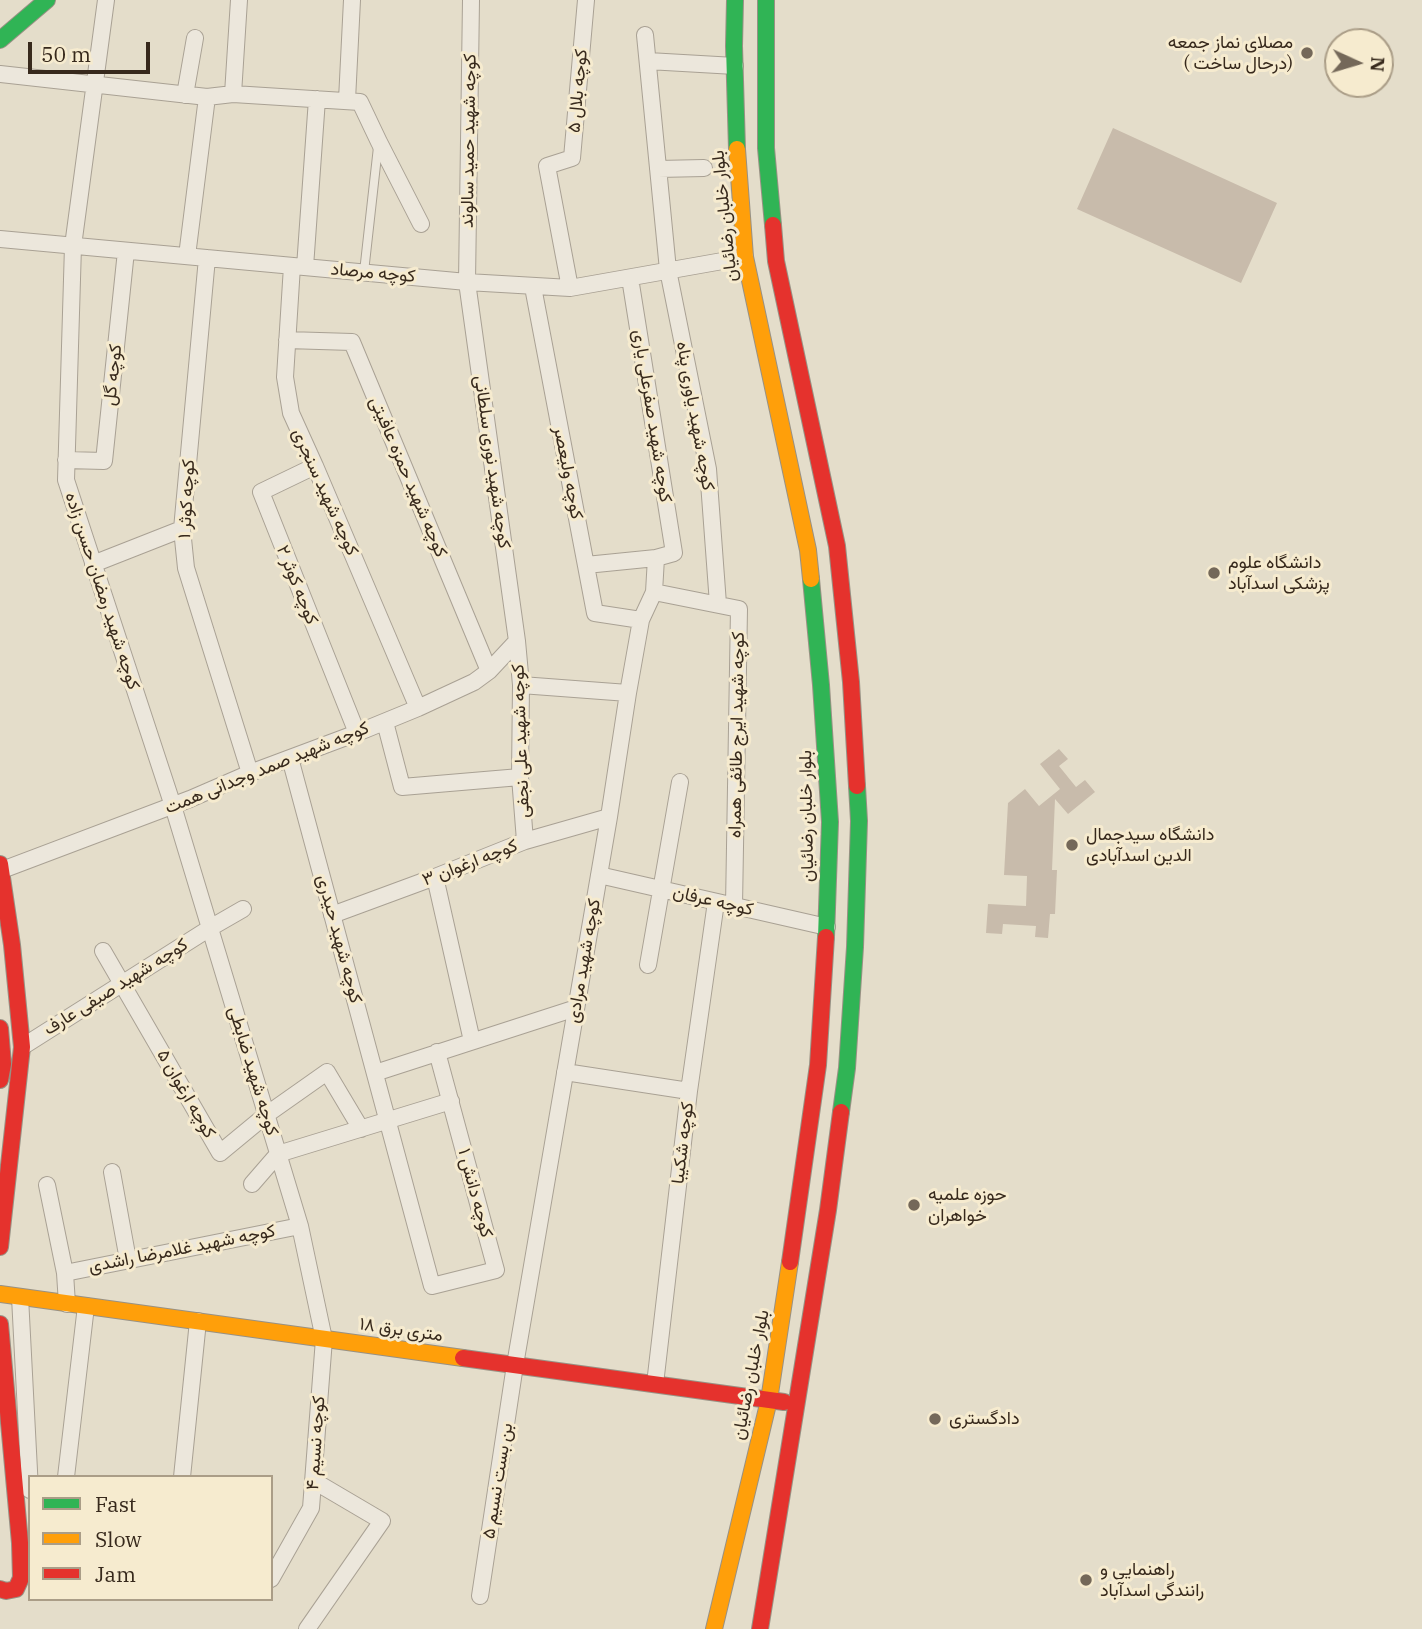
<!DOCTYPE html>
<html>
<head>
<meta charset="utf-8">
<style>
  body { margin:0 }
  #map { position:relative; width:1422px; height:1629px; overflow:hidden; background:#e4ddca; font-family:"IBM Plex Serif",serif }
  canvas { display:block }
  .legend { position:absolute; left:28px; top:1475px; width:245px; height:126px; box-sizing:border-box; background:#f6ebcf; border:2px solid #aa9d87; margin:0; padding:9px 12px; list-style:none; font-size:21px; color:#37291c }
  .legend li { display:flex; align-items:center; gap:14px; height:35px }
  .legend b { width:35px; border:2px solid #aa9d87 }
  .north { position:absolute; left:1324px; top:28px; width:70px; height:70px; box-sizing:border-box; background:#f6ebcf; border:2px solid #aa9d87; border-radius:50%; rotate:94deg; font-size:19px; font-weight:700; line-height:28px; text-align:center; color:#37291c }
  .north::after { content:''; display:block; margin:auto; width:24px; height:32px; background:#746859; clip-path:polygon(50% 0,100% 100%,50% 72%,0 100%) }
  .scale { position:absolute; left:28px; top:42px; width:122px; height:32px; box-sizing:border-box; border:4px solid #37291c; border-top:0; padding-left:9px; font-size:21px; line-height:24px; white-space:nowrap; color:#37291c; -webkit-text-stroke:5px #f6ebcf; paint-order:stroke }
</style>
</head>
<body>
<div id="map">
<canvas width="1422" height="1629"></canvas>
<ul class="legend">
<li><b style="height:9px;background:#30b455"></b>Fast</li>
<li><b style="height:9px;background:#ff9f0a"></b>Slow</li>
<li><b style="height:9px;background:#e5322d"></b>Jam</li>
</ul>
<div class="north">N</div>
<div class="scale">50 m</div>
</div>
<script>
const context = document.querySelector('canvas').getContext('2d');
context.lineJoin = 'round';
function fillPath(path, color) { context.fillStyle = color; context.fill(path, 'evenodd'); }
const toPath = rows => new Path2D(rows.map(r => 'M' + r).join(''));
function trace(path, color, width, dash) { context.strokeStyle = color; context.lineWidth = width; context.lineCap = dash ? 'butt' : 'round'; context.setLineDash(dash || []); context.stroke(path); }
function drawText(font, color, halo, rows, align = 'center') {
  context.font = font + ' "IBM Plex Serif",Vazirmatn,serif'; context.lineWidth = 6; context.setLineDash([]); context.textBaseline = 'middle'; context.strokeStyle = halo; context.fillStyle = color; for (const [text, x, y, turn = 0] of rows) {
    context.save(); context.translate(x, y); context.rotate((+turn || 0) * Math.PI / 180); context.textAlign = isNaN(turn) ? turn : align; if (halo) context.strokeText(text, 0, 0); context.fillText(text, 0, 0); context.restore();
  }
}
fillPath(toPath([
  [1113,128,1277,203,1241,283,1077,209],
  [1059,749,1068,759,1059,766,1076,787,1085,780,1095,792,1068,814,1055,799,1052,870,1057,870,1055,914,1050,914,1048,938,1035,937,1036,926,1003,924,1002,934,986,933,988,904,1026,906,1027,876,1004,875,1008,803,1025,789,1039,806,1060,789,1040,764]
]), '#c8bbab');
const lane = toPath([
  [364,272,378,147]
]);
const street = toPath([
  [106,0,73,246,66,480,173,806,300,1226,324,1339,311,1508,271,1579],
  [471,0,467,282,517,641,521,685,520,777,525,841],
  [645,35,668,270,708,469,718,604],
  [648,61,735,66],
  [0,74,207,97,233,94,360,102,379,142,421,224],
  [233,94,239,0],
  [185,95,195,38],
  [347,100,352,0],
  [658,169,704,168],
  [0,239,467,282,570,288,745,257],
  [187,256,207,97],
  [207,258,182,529,186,568,250,773],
  [292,266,285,377,291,413,315,466,418,708],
  [305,267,317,99],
  [533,287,595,613,641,620],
  [570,288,547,166,572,158,586,0],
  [287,340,352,342,489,671],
  [66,460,104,461,126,251],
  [315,466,261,492,357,733],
  [93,564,182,529],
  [586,565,656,558,674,553,630,278],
  [654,592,739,609,734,906],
  [521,685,628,693],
  [385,722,402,787,520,777],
  [290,758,432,1286,496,1270,437,1052],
  [2,870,190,799,250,773,357,733,418,708,474,682,489,671,517,641],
  [599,875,827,927],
  [435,877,472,1041],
  [332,915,435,877,525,841,609,817],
  [103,951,220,1153,266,1115,327,1072,361,1129],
  [648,965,680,782],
  [22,1047,210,928,243,909],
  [565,1072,689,1091],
  [375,1073,576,1008],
  [112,1172,128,1260],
  [252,1184,278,1154,451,1101],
  [47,1185,65,1273,67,1304],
  [65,1273,300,1226],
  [20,1297,30,1490],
  [655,1384,689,1091,716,902],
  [66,1477,86,1306],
  [182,1477,198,1321],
  [480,1596,515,1365,609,817,628,693,641,620,654,592,656,558],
  [307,1629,382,1521,314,1481]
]);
const fast = toPath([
  [735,0,734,46,737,149],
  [766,0,766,148,773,225],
  [0,40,47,0],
  [811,579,821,685,830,822,826,937],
  [841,1112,847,1068,855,947,859,821,857,786]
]);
const slow = toPath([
  [737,149,745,257,808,550,811,579],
  [0,1294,463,1358],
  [714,1629,769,1400,790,1262]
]);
const jam = toPath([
  [773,225,776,261,837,546,851,682,857,786],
  [0,864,12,945,22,1047,0,1247],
  [0,1028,3,1064,0,1080],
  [790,1262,818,1065,826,937],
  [0,1324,20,1543,21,1578,16,1589,6,1591,0,1589],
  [463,1358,784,1402],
  [760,1629,828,1210,841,1112]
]);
trace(lane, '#a9a194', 10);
trace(street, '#a9a194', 18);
trace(fast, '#989184', 18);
trace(slow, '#989184', 18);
trace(jam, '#989184', 18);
trace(lane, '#ece7dc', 8);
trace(street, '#ece7dc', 16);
trace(fast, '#30b455', 16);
trace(slow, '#ff9f0a', 16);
trace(jam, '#e5322d', 16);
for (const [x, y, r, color] of [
  [1307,53,7,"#746859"],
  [1214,573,7,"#746859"],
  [1072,845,7,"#746859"],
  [914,1205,7,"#746859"],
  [935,1419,7,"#746859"],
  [1086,1580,7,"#746859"]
]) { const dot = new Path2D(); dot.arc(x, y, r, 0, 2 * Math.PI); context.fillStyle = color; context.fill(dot); trace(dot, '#f6ebcf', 2.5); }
drawText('18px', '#37291c', '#f6ebcf', [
  ["مصلای نماز جمعه",1293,43,"right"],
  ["( درحال ساخت)",1293,64,"right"],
  ["دانشگاه علوم",1228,563],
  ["پزشکی اسدآباد",1228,584],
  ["دانشگاه سیدجمال",1086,835],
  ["الدین اسدآبادی",1086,856],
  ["حوزه علمیه",928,1195],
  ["خواهران",928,1216],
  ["دادگستری",949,1419],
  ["راهنمایی و",1100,1570],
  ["رانندگی اسدآباد",1100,1591]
], 'left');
drawText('18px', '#37291c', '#f6ebcf', [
  ["کوچه بلال ۵",578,91,-85],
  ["کوچه شهید حمید سالوند",469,141,-89],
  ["بلوار خلبان رضائیان",725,216,-96],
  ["کوچه مرصاد",373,273,5],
  ["کوچه گل",113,375,-84],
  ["کوچه شهید صفرعلی یاری",652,416,81],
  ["کوچه شهید یاوری پناه",695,416,80],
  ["کوچه شهید نوری سلطانی",492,462,82],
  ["کوچه ولیعصر",568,473,79],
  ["کوچه شهید حمزه عافیتی",408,477,67],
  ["کوچه شهید سنجری",325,492,66],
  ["کوچه کوثر ۱",187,499,-87],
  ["کوچه کوثر ۲",297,585,68],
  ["کوچه شهید رمضان حسن زاده",102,591,72],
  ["کوچه شهید ایرج طائفی همراه",737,735,-89],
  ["کوچه شهید علی نجفی",521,741,-92],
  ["کوچه شهید صمد وجدانی همت",267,768,-22],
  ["بلوار خلبان رضائیان",807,816,-91],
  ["کوچه ارغوان ۳",470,863,-21],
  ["کوچه عرفان",713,901,13],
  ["کوچه شهید حیدری",339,939,75],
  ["کوچه شهید مرادی",584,961,-80],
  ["کوچه شهید صیفی عارف",116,987,-32],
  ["کوچه شهید ضابطی",253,1071,73],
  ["کوچه ارغوان ۵",186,1094,60],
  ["کوچه شکیبا",683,1143,-83],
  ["کوچه دانش ۱",475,1193,75],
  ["کوچه شهید غلامرضا راشدی",182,1249,-11],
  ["۱۸ متری برق",401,1330,8],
  ["بلوار خلبان رضائیان",751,1375,-79],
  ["کوچه نسیم ۴",316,1443,-86],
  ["بن بست نسیم ۵",498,1481,-81]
]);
</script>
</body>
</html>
